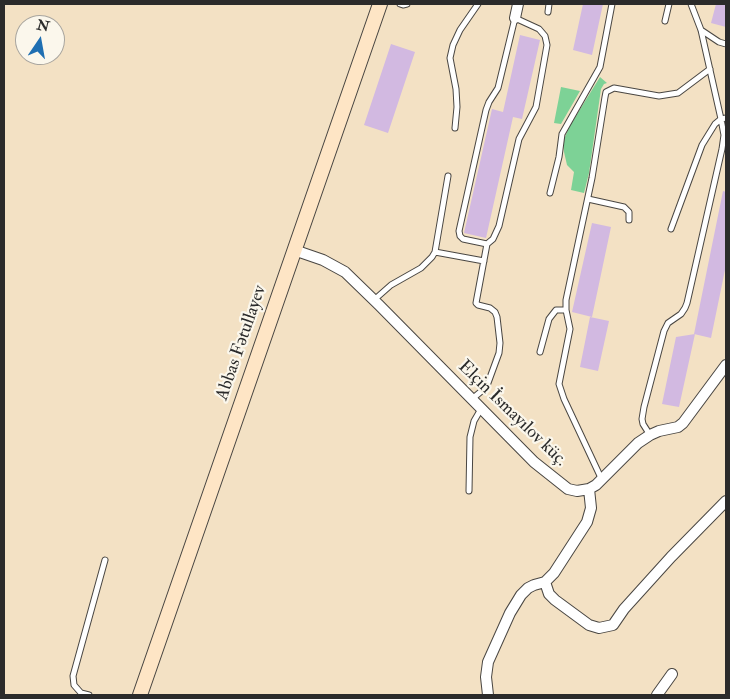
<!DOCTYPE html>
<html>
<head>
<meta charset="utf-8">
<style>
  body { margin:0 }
  #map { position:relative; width:730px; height:699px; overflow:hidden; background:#f3e1c4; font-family:"IM FELL Double Pica",serif }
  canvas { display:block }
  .frame { position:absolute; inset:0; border:5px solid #2b2b2b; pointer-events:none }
  .north { position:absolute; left:15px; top:15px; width:50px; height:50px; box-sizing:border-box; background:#fbf7ec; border:1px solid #a8a59f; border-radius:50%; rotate:12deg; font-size:14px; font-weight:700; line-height:20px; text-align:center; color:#2b2b2b }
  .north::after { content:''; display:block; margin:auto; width:18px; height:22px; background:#1f6fb2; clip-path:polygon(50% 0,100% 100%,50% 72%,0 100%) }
</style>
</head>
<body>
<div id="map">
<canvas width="730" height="699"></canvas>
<div class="frame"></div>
<div class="north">N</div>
</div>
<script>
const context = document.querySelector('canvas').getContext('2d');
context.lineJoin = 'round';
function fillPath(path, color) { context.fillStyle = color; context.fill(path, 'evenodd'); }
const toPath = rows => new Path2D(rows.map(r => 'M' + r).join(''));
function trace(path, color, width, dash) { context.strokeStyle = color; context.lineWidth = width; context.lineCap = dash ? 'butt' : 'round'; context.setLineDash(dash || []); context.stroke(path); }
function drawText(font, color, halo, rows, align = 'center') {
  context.font = font + ' "IM FELL Double Pica",serif'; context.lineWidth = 4.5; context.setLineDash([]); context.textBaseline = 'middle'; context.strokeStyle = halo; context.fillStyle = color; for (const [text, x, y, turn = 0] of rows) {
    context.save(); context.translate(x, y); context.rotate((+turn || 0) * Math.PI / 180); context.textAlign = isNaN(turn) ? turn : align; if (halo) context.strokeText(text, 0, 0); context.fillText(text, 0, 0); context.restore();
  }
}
fillPath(toPath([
  [600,77,607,83,604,84,601,89,589,173,584,193,571,190,574,172,567,165,564,152,563,142,569,127],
  [561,87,580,91,561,124,554,123]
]), '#7dd296');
fillPath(toPath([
  [583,4,603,4,592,55,573,50],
  [716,4,726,4,726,27,711,23],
  [520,35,540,40,522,119,513,117,486,238,464,233,492,109,503,112],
  [391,44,415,52,388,133,364,125],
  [723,191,726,192,726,265,711,338,694,334],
  [592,223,611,227,592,317,572,312],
  [590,317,609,321,598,371,580,367],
  [695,334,679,407,662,404,676,337]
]), '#d2b9e1');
const lane = toPath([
  [400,4,403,5,407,4],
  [548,12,549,4],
  [665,21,669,4],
  [701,30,719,42,726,44],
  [455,128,457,107,456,89,450,58,453,45,460,30,478,4],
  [550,193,559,157,562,134,600,67,612,4],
  [588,199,624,207,629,212,629,220],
  [671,229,702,145,715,124,721,119,726,118],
  [435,252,484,261],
  [374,300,391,285,421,268,432,257,435,252,448,176],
  [540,352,549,319,556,310,566,310],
  [472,399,484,389,488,383,499,353,500,343,497,317,495,312,490,308,478,305,476,303,487,244,493,239,499,226,519,139,536,107,547,45,545,36,539,29,515,18,498,88,489,102,486,110,459,231,460,236,463,239,487,244],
  [650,435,643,424,642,419,644,407,664,331,668,323,681,314,685,308,687,303,722,149,724,135,721,119,701,30,691,4],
  [602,480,564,399,559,384,570,329,566,310,566,300,592,178,605,97,606,92,614,88,659,96,678,93,710,69],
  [469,491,470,437,474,421,481,409],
  [89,695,81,693,74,685,73,676,105,560]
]);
const street = toPath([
  [515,18,518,4],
  [294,250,323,260,345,272,379,305,534,462,568,489,577,491,589,489,596,485,638,443,650,435,659,431,678,427,683,423,726,365],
  [589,489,591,508,587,522,554,573,545,582,549,594,555,600,589,625,599,628,613,625,624,609,671,557,726,501],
  [488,695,486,677,488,662,510,613,521,595,528,588,534,585,545,582],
  [657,695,672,674]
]);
const secondary = toPath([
  [140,695,380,4]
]);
trace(lane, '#494642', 7);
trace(street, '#494642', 12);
trace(secondary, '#494642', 16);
trace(lane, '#fff', 5);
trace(street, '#fff', 10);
trace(secondary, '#fee5c5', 14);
drawText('18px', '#2b2b2b', '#fbf7ec', [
  ["Abbas Fətullayev",242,343,-71],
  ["Elçin İsmayılov küç.",512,414,44]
]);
</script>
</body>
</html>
